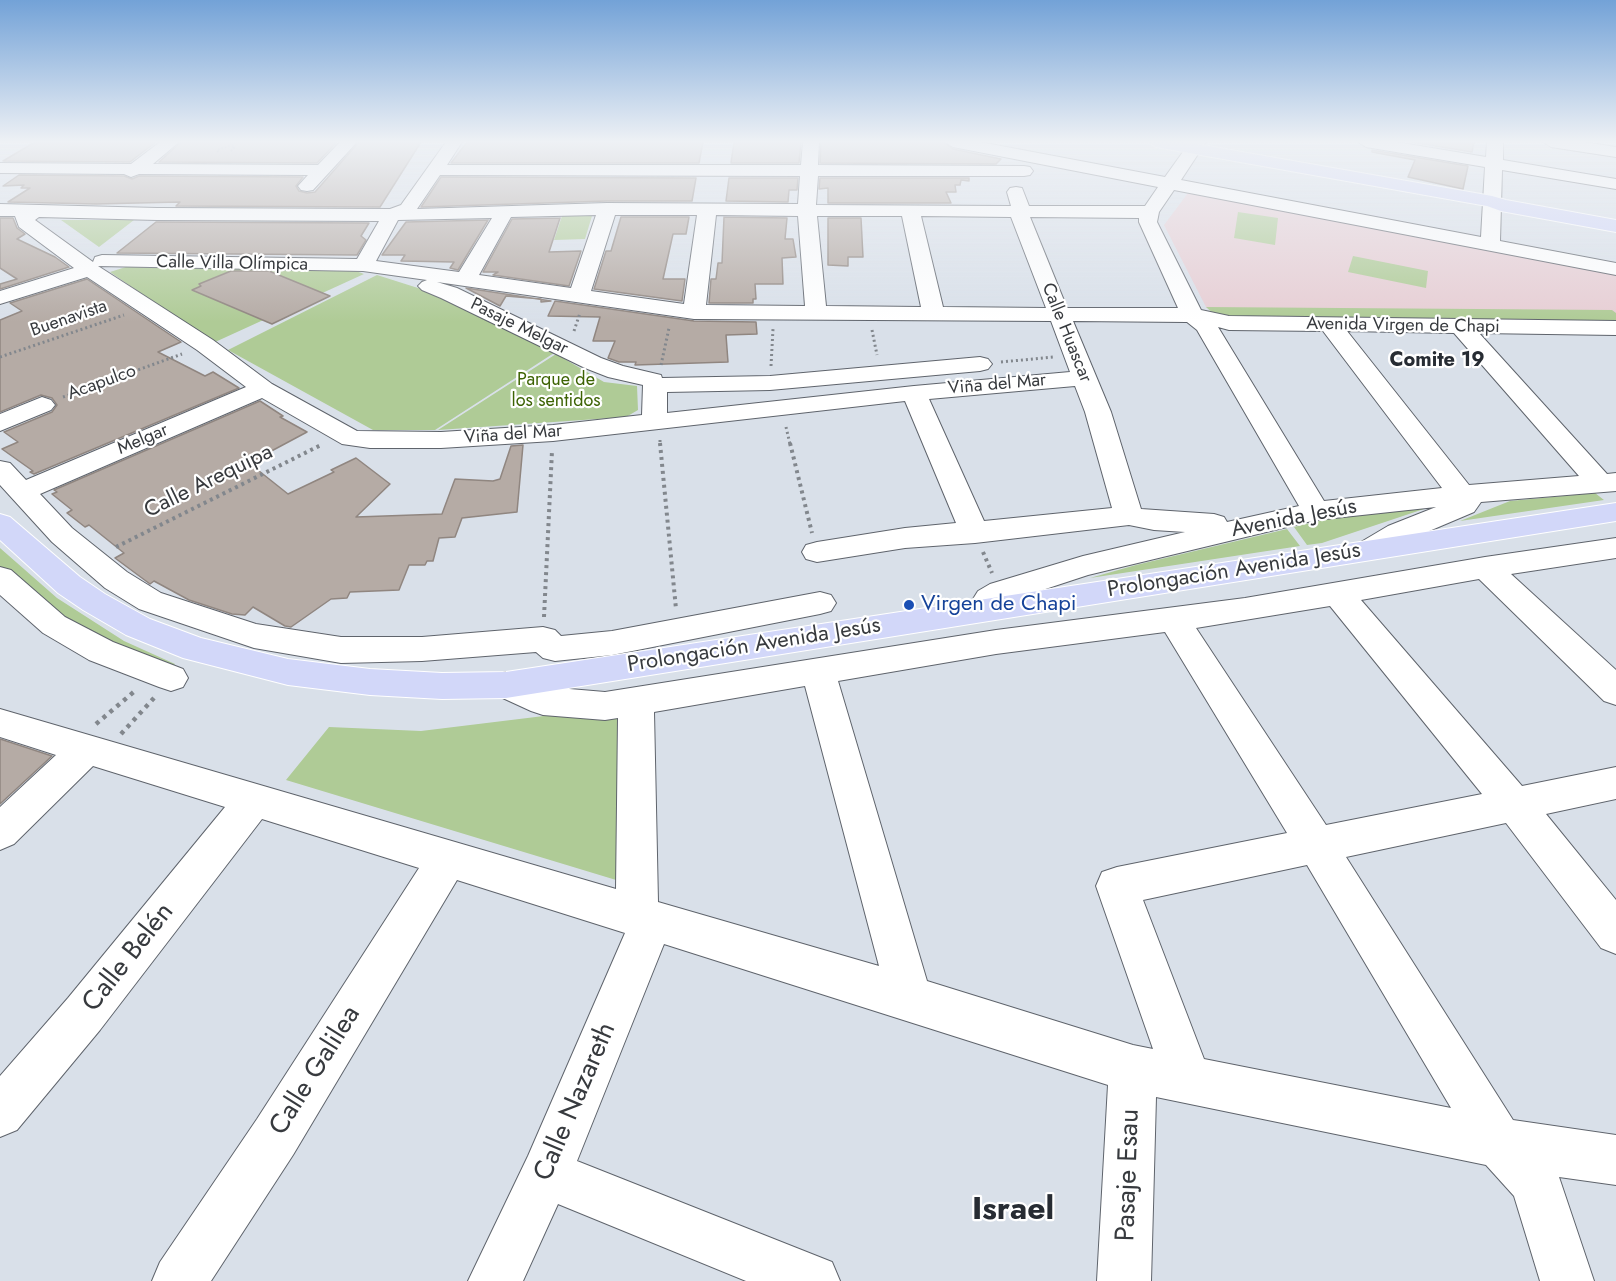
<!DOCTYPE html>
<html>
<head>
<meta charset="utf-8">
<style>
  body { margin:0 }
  canvas { display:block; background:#d9e0e9 }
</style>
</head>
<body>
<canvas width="1616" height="1281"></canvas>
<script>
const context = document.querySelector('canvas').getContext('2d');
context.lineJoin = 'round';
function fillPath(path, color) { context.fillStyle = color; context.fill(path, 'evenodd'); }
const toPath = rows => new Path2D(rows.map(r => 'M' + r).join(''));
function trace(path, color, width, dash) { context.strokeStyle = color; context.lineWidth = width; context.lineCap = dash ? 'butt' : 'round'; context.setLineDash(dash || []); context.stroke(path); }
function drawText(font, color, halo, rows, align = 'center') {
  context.font = font + ' Jost,sans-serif'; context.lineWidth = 4.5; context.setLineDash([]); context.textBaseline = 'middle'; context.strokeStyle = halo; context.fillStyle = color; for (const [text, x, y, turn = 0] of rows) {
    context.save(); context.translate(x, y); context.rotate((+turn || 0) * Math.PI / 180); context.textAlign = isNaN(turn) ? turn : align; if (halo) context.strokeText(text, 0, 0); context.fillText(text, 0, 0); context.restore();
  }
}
fillPath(toPath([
  [1188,193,1616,272,1616,321,1215,315,1206,307,1164,225]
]), '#e7ced4');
fillPath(toPath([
  [1238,212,1278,218,1275,245,1234,238],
  [562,216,592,216,585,239,554,240],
  [61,220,134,220,99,247],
  [1353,256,1428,271,1426,288,1348,272],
  [129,266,348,268,364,274,213,343,110,272],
  [377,275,440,295,554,353,435,430,373,430,228,350],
  [1206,307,1612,310,1616,313,1616,321,1229,318,1215,315],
  [556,354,604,382,637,386,638,410,626,417,438,430],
  [1595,493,1604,500,1460,521,1510,501],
  [1416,508,1424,509,1322,543,1307,545,1294,527,1333,517],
  [1287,529,1300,546,1090,578,1136,565],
  [0,548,57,598,124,641,175,664,169,671,64,623,0,568],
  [552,715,619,715,626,883,286,780,329,727,421,731]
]), '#afcb96');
const building = toPath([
  [35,142,156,142,130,162,3,161,35,142],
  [181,142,337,142,317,163,159,162,181,142],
  [359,142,421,142,380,207,176,206,180,202,96,204,8,202,30,188,21,188,24,185,3,186,19,175,124,176,132,179,139,176,303,177,296,186,299,191,307,193,315,192,359,142],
  [467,142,703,142,699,163,451,163,467,142],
  [734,142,801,142,799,163,731,163,734,142],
  [821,142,943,142,953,149,1001,159,996,164,820,163,821,142],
  [1411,142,1474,142,1472,152,1411,142],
  [1372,150,1468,166,1463,189,1408,177,1415,160,1372,152,1372,150],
  [441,177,696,178,692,201,607,201,421,207,441,177],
  [729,178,798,178,797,190,789,190,788,202,726,201,729,178],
  [820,178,969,178,969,181,961,180,960,185,955,185,956,192,946,192,951,203,828,203,828,188,819,189,820,178],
  [621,217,689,217,686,234,673,234,663,279,685,279,682,301,594,289,606,251,611,251,621,217],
  [724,217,787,218,785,239,793,239,796,257,782,258,783,284,755,284,756,299,753,299,753,303,709,303,711,279,716,279,718,263,722,263,724,217],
  [0,218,13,218,17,228,25,234,17,239,55,257,69,267,0,289,0,284,17,279,0,268,0,218],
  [560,218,549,252,581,251,569,286,493,275,498,272,483,272,512,219,560,218],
  [828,218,861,218,863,257,848,257,848,266,828,265,828,218],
  [488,220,458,270,450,268,454,262,401,261,405,255,382,255,406,222,488,220],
  [156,222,157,222,369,223,361,236,366,240,357,255,117,253,156,222],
  [231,271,269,271,330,296,272,324,192,290,201,286,199,284,231,271],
  [87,279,181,342,158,352,205,376,213,372,239,388,34,474,30,472,33,471,2,449,18,442,4,432,52,412,57,405,52,398,41,395,0,412,0,320,22,311,10,303,87,279],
  [466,288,551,301,541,302,541,299,506,296,500,306,466,288],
  [555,301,694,321,756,322,757,334,726,335,728,362,635,365,636,362,619,362,608,358,615,341,593,341,600,317,548,316,555,301],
  [260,401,283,416,280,417,307,432,249,463,288,494,334,472,331,470,356,458,390,484,356,517,442,514,455,479,493,481,500,479,511,446,523,445,517,512,462,518,455,537,439,538,433,561,427,561,425,565,409,565,399,590,350,592,347,598,331,599,291,627,285,626,253,607,245,615,232,614,189,600,154,581,150,584,115,558,124,553,89,525,85,527,67,513,72,510,52,494,57,492,54,490,260,401],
  [0,739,52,756,0,804,0,739]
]);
fillPath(building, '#b5aba5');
trace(building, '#908680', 1.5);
const minor = toPath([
  [160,142,179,142,153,164,318,165,340,142,357,142,313,190,307,191,301,190,298,186,308,175,139,174,131,177,124,174,0,173,0,163,131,164,160,142],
  [446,142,462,142,447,165,801,165,803,142,819,142,818,165,1024,166,1030,167,1033,171,1030,175,1024,176,818,176,816,205,1011,206,1007,192,1010,188,1016,187,1022,188,1029,206,1145,206,1158,187,953,147,945,142,980,142,1165,177,1190,142,1206,142,1181,180,1481,237,1485,167,1366,147,1358,142,1396,142,1486,157,1487,142,1503,142,1503,160,1616,179,1616,189,1502,170,1500,241,1616,263,1616,275,1174,190,1159,212,1157,222,1201,310,1229,316,1616,321,1616,335,1479,333,1607,474,1616,473,1616,491,1481,502,1474,512,1408,540,1383,556,1372,559,1361,556,1357,549,1361,542,1388,526,1436,507,1316,520,1088,575,1012,600,1004,604,999,616,988,619,977,616,972,608,973,599,978,591,990,584,1083,556,1185,532,1154,530,1129,525,975,543,905,548,817,562,806,559,802,552,806,545,817,542,905,528,956,523,905,401,553,441,441,448,370,448,342,444,262,398,40,494,72,528,127,572,161,593,256,624,341,637,422,637,543,627,555,630,561,636,612,631,820,592,831,595,836,603,831,611,820,614,612,655,555,661,543,658,536,652,422,661,341,663,254,648,139,609,105,588,52,542,0,485,0,461,10,463,26,480,246,387,197,350,87,277,0,304,0,291,74,268,19,227,15,216,0,216,0,204,157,208,390,209,401,205,446,142],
  [440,175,800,176,798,204,607,203,417,209,440,175],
  [596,215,571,288,479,275,511,217,596,215],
  [615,215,697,215,684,304,591,291,615,215],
  [716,215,798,216,805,306,706,305,716,215],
  [817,216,902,216,921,307,826,306,817,216],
  [921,216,1011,217,1046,308,943,307,921,216],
  [39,217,157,220,379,221,357,259,102,255,95,257,93,262,35,220,39,217],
  [1030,217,1139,218,1139,222,1178,308,1067,308,1030,217],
  [492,218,459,272,376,261,398,220,492,218],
  [98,266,363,271,427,280,422,282,418,286,422,290,441,298,585,368,608,377,643,385,642,415,553,425,441,432,357,431,272,384,213,340,98,266],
  [437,282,694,319,1051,321,1070,372,914,386,667,413,667,392,770,390,980,371,988,369,992,364,988,359,980,357,770,376,662,378,661,375,623,366,601,358,457,288,437,282],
  [1073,321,1187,322,1197,330,1299,506,1227,522,1224,517,1214,514,1141,509,1111,412,1073,321],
  [1218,327,1229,330,1323,331,1442,488,1324,501,1218,327],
  [1347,331,1454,333,1579,476,1469,485,1347,331],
  [1075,386,1085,412,1112,508,984,521,929,399,1075,386],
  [1543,142,1584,142,1616,147,1616,157,1551,147,1543,142],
  [42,397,51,400,55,405,51,410,0,431,0,414,42,397],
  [1616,538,1616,558,1511,574,1616,670,1616,705,1604,701,1479,579,1361,600,1522,786,1616,767,1616,799,1546,814,1616,900,1616,954,1601,948,1506,823,1346,857,1513,1120,1616,1135,1616,1185,1559,1177,1594,1281,1540,1281,1514,1196,1486,1165,1156,1097,1151,1281,1097,1281,1108,1085,664,944,577,1161,832,1262,840,1281,746,1281,558,1204,523,1281,468,1281,528,1156,625,933,457,880,293,1155,211,1281,152,1281,160,1262,257,1119,419,868,262,819,100,1030,17,1130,0,1137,0,1076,68,998,225,807,93,766,14,844,0,850,0,807,56,755,0,737,0,709,616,889,618,718,605,720,543,715,531,711,494,694,489,685,494,676,506,672,546,687,605,692,996,630,1245,598,1485,557,1616,538],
  [1330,606,1482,794,1326,825,1196,628,1330,606],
  [1165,632,1287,833,1117,867,1102,872,1096,886,1153,1049,1133,1045,927,981,838,681,996,654,1165,632],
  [805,686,879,966,658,902,654,712,805,686],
  [1307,865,1451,1108,1204,1059,1143,900,1307,865],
  [0,567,11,570,65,617,113,642,183,669,188,678,183,687,171,691,159,687,89,660,43,633,0,595,0,567]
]);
const major = toPath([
  [1148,142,1185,142,1492,196,1506,200,1616,220,1616,232,1501,211,1487,206,1156,147,1148,142],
  [1616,503,1616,521,506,698,442,699,370,695,288,685,183,658,126,635,83,610,58,593,0,540,0,514,10,517,80,577,105,594,150,619,201,638,288,659,370,669,442,673,506,672,1616,503]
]);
trace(minor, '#5f646c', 2);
trace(major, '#fff', 2);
trace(toPath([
  [231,151,235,147,229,146,234,142],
  [218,152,217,150,229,146]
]), '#82878d', 2, [1.5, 2]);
trace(toPath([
  [872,330,877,355],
  [574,331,580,313],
  [0,357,124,315],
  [1001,362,1054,357],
  [661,365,669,328],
  [771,366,773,329],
  [63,397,182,354],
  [786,427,790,444],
  [660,440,660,444]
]), '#82878d', 3, [2, 3]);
trace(toPath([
  [660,443,676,609],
  [790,443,812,533],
  [116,547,321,445],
  [983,552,992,573],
  [544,617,552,451]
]), '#82878d', 4, [3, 4]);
trace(toPath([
  [96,724,136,690],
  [121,734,154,698]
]), '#82878d', 4.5, [4, 5]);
fillPath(minor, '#fff');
fillPath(major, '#d2d7f9');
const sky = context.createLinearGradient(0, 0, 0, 322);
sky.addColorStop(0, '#73a2d7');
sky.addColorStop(0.44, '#eef1f5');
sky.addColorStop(1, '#eef1f500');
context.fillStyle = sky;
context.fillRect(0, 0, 1616, 322);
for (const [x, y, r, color] of [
  [909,605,6,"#1a4fb4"]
]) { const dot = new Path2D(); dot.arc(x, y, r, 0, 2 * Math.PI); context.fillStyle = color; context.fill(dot); trace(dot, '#fff', 2); }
drawText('18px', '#373a3e', '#fff', [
  ["Calle Villa Olímpica",232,264,1],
  ["Buenavista",69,319,-19],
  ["Avenida Virgen de Chapi",1403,326,1],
  ["Pasaje Melgar",519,327,26],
  ["Calle Huascar",1066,333,68],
  ["Acapulco",102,383,-20],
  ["Viña del Mar",997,385,-5],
  ["Viña del Mar",513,435,-4],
  ["Melgar",143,440,-23]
]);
drawText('18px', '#3d6304', '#fff', [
  ["Parque de",556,381],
  ["los sentidos",556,402]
]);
drawText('bold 20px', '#272c33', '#fff', [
  ["Comite 19",1437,361]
]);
drawText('22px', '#373a3e', '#fff', [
  ["Calle Arequipa",209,482,-26],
  ["Avenida Jesús",1294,519,-11],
  ["Prolongación Avenida Jesús",1234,571,-9],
  ["Prolongación Avenida Jesús",754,646,-9]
]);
drawText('22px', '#164399', '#fff', [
  ["Virgen de Chapi",921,605]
], 'left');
drawText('27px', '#373a3e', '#fff', [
  ["Calle Belén",129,958,-52],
  ["Calle Galilea",316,1071,-58],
  ["Calle Nazareth",576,1102,-67],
  ["Pasaje Esau",1129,1175,-88]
]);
drawText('bold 32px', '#272c33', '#fff', [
  ["Israel",1013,1211]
]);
</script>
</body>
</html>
